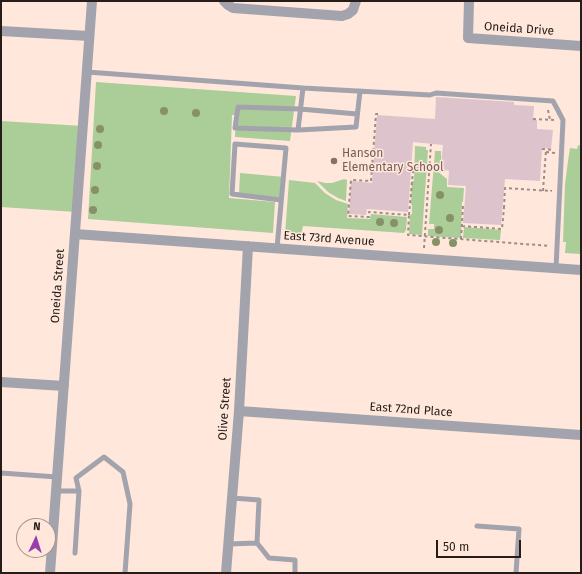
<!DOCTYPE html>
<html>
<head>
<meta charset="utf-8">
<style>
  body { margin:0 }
  #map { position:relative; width:582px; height:574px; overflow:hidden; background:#ffe7db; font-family:"Fira Sans",sans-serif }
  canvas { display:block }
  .frame { position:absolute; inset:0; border:2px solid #261d19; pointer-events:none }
  .north { position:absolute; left:16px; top:518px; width:40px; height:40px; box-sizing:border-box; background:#ffe7db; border:1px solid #a8968d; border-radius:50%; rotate:4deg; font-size:11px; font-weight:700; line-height:16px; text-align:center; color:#261d19 }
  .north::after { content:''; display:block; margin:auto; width:14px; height:18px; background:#973eaa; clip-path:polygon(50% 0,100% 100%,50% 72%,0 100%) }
  .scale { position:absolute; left:436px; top:540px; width:85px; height:18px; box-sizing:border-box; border:2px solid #261d19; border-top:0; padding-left:5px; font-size:12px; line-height:14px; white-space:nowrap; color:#261d19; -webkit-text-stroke:3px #ffe7db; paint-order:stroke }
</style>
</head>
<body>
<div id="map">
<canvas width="582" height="574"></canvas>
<div class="frame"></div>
<div class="north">N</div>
<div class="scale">50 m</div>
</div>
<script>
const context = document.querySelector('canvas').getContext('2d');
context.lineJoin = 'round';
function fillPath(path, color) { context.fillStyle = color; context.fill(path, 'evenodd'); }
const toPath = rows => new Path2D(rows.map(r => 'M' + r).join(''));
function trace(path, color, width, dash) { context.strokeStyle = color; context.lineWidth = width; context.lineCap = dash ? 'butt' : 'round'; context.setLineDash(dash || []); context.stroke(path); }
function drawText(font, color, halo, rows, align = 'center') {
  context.font = font + ' "Fira Sans",sans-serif'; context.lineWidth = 3; context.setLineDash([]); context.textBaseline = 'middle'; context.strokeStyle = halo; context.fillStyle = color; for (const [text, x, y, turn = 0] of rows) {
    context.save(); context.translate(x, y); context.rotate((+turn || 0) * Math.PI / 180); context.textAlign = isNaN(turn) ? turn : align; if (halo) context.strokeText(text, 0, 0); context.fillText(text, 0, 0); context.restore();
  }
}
fillPath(toPath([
  [96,82,296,96,290,141,235,137,236,115,232,115,229,198,275,202,273,233,88,219],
  [1,121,83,126,76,212,1,207],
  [578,145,581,146,581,254,565,253,566,242,563,242,565,184,568,161,570,148,577,149],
  [415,146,426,147,426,150,428,150,422,235,409,234,410,215,412,214,412,205,411,204,412,181,414,181],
  [435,151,441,151,441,163,437,166,437,171,447,179,447,187,464,188,463,202,462,202,461,238,428,236,428,229,434,229,434,224,429,224],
  [240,173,284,177,283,199,239,195],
  [344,179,347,180,346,201,338,198,328,192,317,181,325,183,332,183],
  [289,180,315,183,325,193,336,200,348,204,347,218,370,219,371,214,407,217,406,230,404,233,303,226,301,235,285,235],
  [464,227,501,230,500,240,463,238]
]), '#abce99');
fillPath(toPath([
  [436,97,514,102,514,105,534,106,533,120,537,120,537,129,553,130,551,149,542,148,540,181,505,179,501,225,463,223,466,186,448,185,449,171,446,170,444,172,440,172,438,169,438,165,441,163,443,145,413,142,408,212,367,209,366,215,349,214,351,181,372,183,377,115,435,119]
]), '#ddc3cb');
trace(toPath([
  [548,110,550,120],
  [378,114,376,114,371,181,351,180,348,216,369,217,369,212,409,215,408,235,550,246],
  [533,119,554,120],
  [542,149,553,150],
  [546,152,555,153],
  [543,191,546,150],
  [504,208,505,188,551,191,551,190],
  [409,215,413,171,411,171],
  [462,226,502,229,504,208],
  [461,239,463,206,464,206],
  [424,248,431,144]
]), '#9e8d85', 2, [3, 3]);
trace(toPath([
  [87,72,303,88,430,95,436,93,553,101,563,120,556,268],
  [303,88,298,130,356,127,360,91],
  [298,130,235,128,238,107,300,109,357,114],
  [277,248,286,148,235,144,232,194,281,200],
  [1,473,57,477],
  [56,491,79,491,75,553],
  [79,491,76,478,104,457,123,472,130,504,125,573],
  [477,526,519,529,516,573],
  [257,543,269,558,295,560,295,573],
  [228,544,257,543,259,500,232,498]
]), '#a3a3ad', 5);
trace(toPath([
  [224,1,228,5,233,8,342,16,348,14,353,10,356,1],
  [469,1,468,38,581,46],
  [1,31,89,36],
  [75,234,581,270],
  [1,382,64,386],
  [239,411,581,435],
  [50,573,92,1],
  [226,573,239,411,248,246]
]), '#a3a3ad', 10);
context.fillStyle = '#879168';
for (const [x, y] of [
  [164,111],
  [196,113],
  [100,129],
  [98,145],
  [97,166],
  [95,190],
  [440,195],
  [93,210],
  [450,218],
  [380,222],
  [394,223],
  [439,230],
  [436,242],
  [453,243]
]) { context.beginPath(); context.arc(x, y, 4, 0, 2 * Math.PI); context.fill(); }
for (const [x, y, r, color] of [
  [334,161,4,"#8d6e63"]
]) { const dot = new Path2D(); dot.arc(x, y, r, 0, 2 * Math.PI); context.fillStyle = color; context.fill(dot); trace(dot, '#ffe7db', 1.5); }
drawText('12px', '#261d19', '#ffe7db', [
  ["Oneida Drive",519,29,4],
  ["East 73rd Avenue",329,239,4],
  ["Oneida Street",58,286,-86],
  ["Olive Street",225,409,-86],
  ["East 72nd Place",411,410,4]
]);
drawText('12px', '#785e54', '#ffe7db', [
  ["Hanson",342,154],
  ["Elementary School",342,168]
], 'left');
</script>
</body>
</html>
